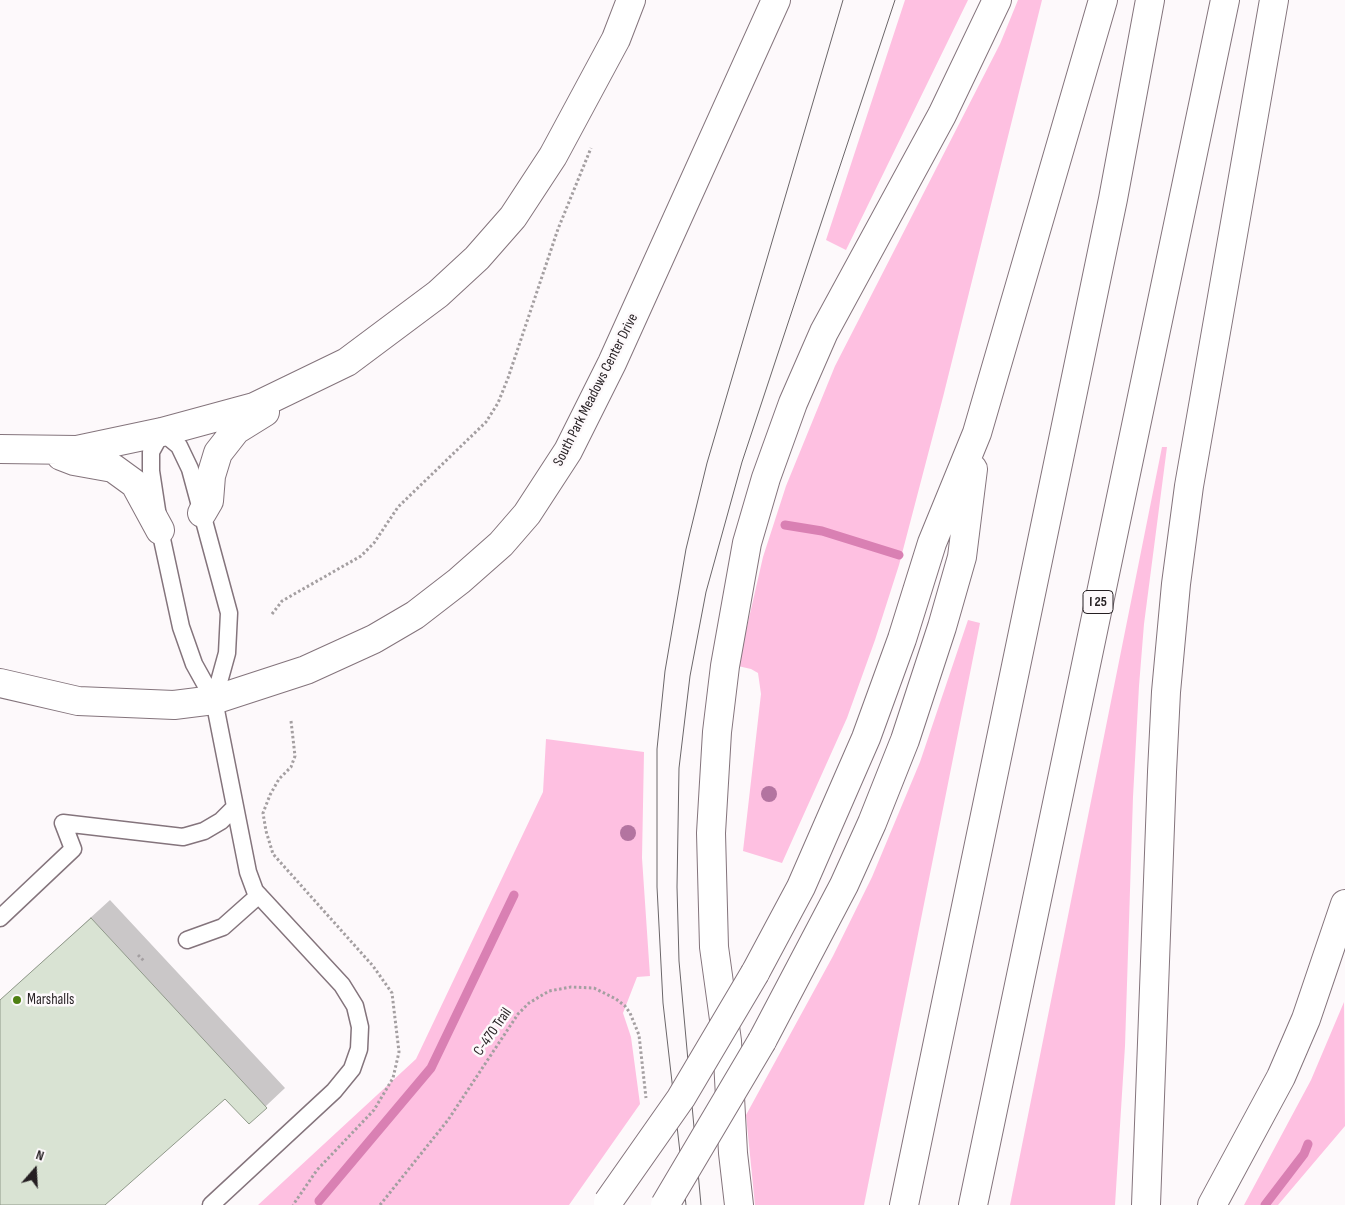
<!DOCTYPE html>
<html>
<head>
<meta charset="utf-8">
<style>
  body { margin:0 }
  #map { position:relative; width:1345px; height:1205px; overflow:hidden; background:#fdf9fb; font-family:"Sofia Sans Condensed",sans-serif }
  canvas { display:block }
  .north { position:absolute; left:10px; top:1145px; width:50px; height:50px; -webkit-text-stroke:4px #fdf9fb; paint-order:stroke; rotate:19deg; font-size:14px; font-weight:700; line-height:20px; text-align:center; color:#251f22 }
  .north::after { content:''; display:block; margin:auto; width:18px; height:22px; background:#251f22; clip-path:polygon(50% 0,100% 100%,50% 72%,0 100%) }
</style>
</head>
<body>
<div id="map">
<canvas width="1345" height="1205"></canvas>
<div class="north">N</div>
</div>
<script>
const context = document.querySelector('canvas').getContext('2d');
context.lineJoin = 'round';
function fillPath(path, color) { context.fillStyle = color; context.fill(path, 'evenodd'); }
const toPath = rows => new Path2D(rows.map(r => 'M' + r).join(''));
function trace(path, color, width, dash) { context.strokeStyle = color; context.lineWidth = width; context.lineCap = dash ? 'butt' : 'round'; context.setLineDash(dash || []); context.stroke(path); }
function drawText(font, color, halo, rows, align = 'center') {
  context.font = font + ' "Sofia Sans Condensed",sans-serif'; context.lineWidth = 5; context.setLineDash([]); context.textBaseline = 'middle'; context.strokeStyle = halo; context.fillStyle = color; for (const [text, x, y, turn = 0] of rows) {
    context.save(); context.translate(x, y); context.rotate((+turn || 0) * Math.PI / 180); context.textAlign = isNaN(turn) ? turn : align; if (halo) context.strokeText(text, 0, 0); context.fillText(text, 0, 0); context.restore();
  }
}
fillPath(toPath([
  [905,0,968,0,846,250,826,240],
  [1018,0,1042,0,943,397,899,565,875,640,847,718,782,863,743,851,761,694,758,673,751,669,738,666,763,557,786,486,835,366,1000,44],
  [1162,447,1167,447,1144,624,1139,686,1133,797,1125,1046,1115,1205,1010,1205],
  [968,620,980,623,864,1205,755,1205,746,1115,833,956,872,877,920,762],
  [546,739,644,752,642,858,650,976,637,977,623,1013,631,1037,640,1104,569,1205,258,1205,416,1059,543,792],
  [1344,1002,1345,1126,1278,1205,1244,1205,1311,1080]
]), '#fec0e1');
fillPath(toPath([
  [110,900,285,1088,249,1122,225,1098,103,1205,0,1205,0,1000]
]), '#0003');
trace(toPath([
  [785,525,822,531,899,555],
  [319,1201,431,1068,514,895],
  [1265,1205,1304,1154,1308,1144]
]), '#d980b3', 9);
const building = toPath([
  [91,918,267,1108,249,1124,225,1099,105,1205,0,1205,0,1000,91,918]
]);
fillPath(building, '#d9e3d3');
trace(building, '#90998a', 1);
const lane = toPath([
  [0,918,73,849,63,823,183,837,204,831,221,821,235,807],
  [187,940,223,927,259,895],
  [211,1205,334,1091,352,1069,359,1049,360,1027,355,1006,342,985,255,891,248,872,214,700,194,664,181,627,160,530,151,471,151,452,162,432,179,446,190,469,229,613,227,653,214,700]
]);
const street = toPath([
  [0,449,77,450,162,432,254,407,347,362,438,294,477,258,513,217,553,156,616,39,631,0],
  [61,456,74,461,113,468,135,484,160,530],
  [202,513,209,501,211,476,218,453,236,430,265,412]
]);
const secondary = toPath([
  [0,683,78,701,174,705,214,700,306,670,374,639,415,615,459,581,501,544,527,514,568,451,612,363,776,0]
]);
const highway = toPath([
  [755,973,801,887,866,738,902,639,932,543,977,433,1103,0],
  [762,1041,844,885,872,823,905,740,942,627,962,557,973,469],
  [739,1205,733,1153,727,1041,714,947,711,833,717,732,725,666,747,543,766,478,793,403,824,332,942,115,997,0],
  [904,1205,1113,199,1150,0],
  [973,1205,1225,0],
  [1146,1205,1162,772,1166,692,1176,584,1189,486,1274,0],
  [1212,1205,1281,1077,1306,1019,1345,904]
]);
trace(lane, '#84747c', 19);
trace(street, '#84747c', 30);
trace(secondary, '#84747c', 30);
trace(highway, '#84747c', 30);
trace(toPath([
  [272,614,282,601,361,556,374,543,398,507,486,422,498,403,508,378,558,229,591,148],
  [291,721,295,756,291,767,279,779,270,795,263,813,266,831,273,854,373,966,392,993,399,1052,393,1078,374,1110,317,1170,293,1205],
  [138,955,144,961],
  [380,1205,448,1120,518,1014,529,1003,549,991,571,987,594,988,616,999,625,1006,630,1013,639,1035,646,1098]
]), '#a49fa1', 3, [2.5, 2.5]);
trace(lane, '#fff', 16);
trace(street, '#fff', 28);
trace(secondary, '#fff', 28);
trace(highway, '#fff', 28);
trace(toPath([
  [686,1205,663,1003,657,887,657,749,665,671,686,549,707,463,843,0],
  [701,1205,679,961,677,887,679,768,690,676,706,592,742,462,895,0]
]), '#6b6669', 1);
const highwayBridge = toPath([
  [608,1202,681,1098,755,973],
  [665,1205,762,1041]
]);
trace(highwayBridge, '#84747c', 30, []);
trace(highwayBridge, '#fff', 28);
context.fillStyle = '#b374a0';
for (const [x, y] of [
  [769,794],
  [628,833]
]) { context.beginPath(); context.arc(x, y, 8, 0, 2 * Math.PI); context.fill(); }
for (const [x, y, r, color] of [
  [17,1000,5,"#4e8012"]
]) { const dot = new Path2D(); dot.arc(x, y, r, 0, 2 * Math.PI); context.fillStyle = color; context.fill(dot); trace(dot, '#fdf9fb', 2); }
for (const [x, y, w] of [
  [1098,602,30]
]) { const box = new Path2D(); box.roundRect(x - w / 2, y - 11.5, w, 23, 4); context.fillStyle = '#fdf9fb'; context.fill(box); trace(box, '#251f22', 1); }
drawText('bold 14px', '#251f22', null, [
  ["I 25",1098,602]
]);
drawText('15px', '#251f22', '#fdf9fb', [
  ["South Park Meadows Center Drive",596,390,-63],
  ["C-470 Trail",493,1032,-55]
]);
drawText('15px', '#251f22', '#fdf9fb', [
  ["Marshalls",27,1000]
], 'left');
</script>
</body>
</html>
